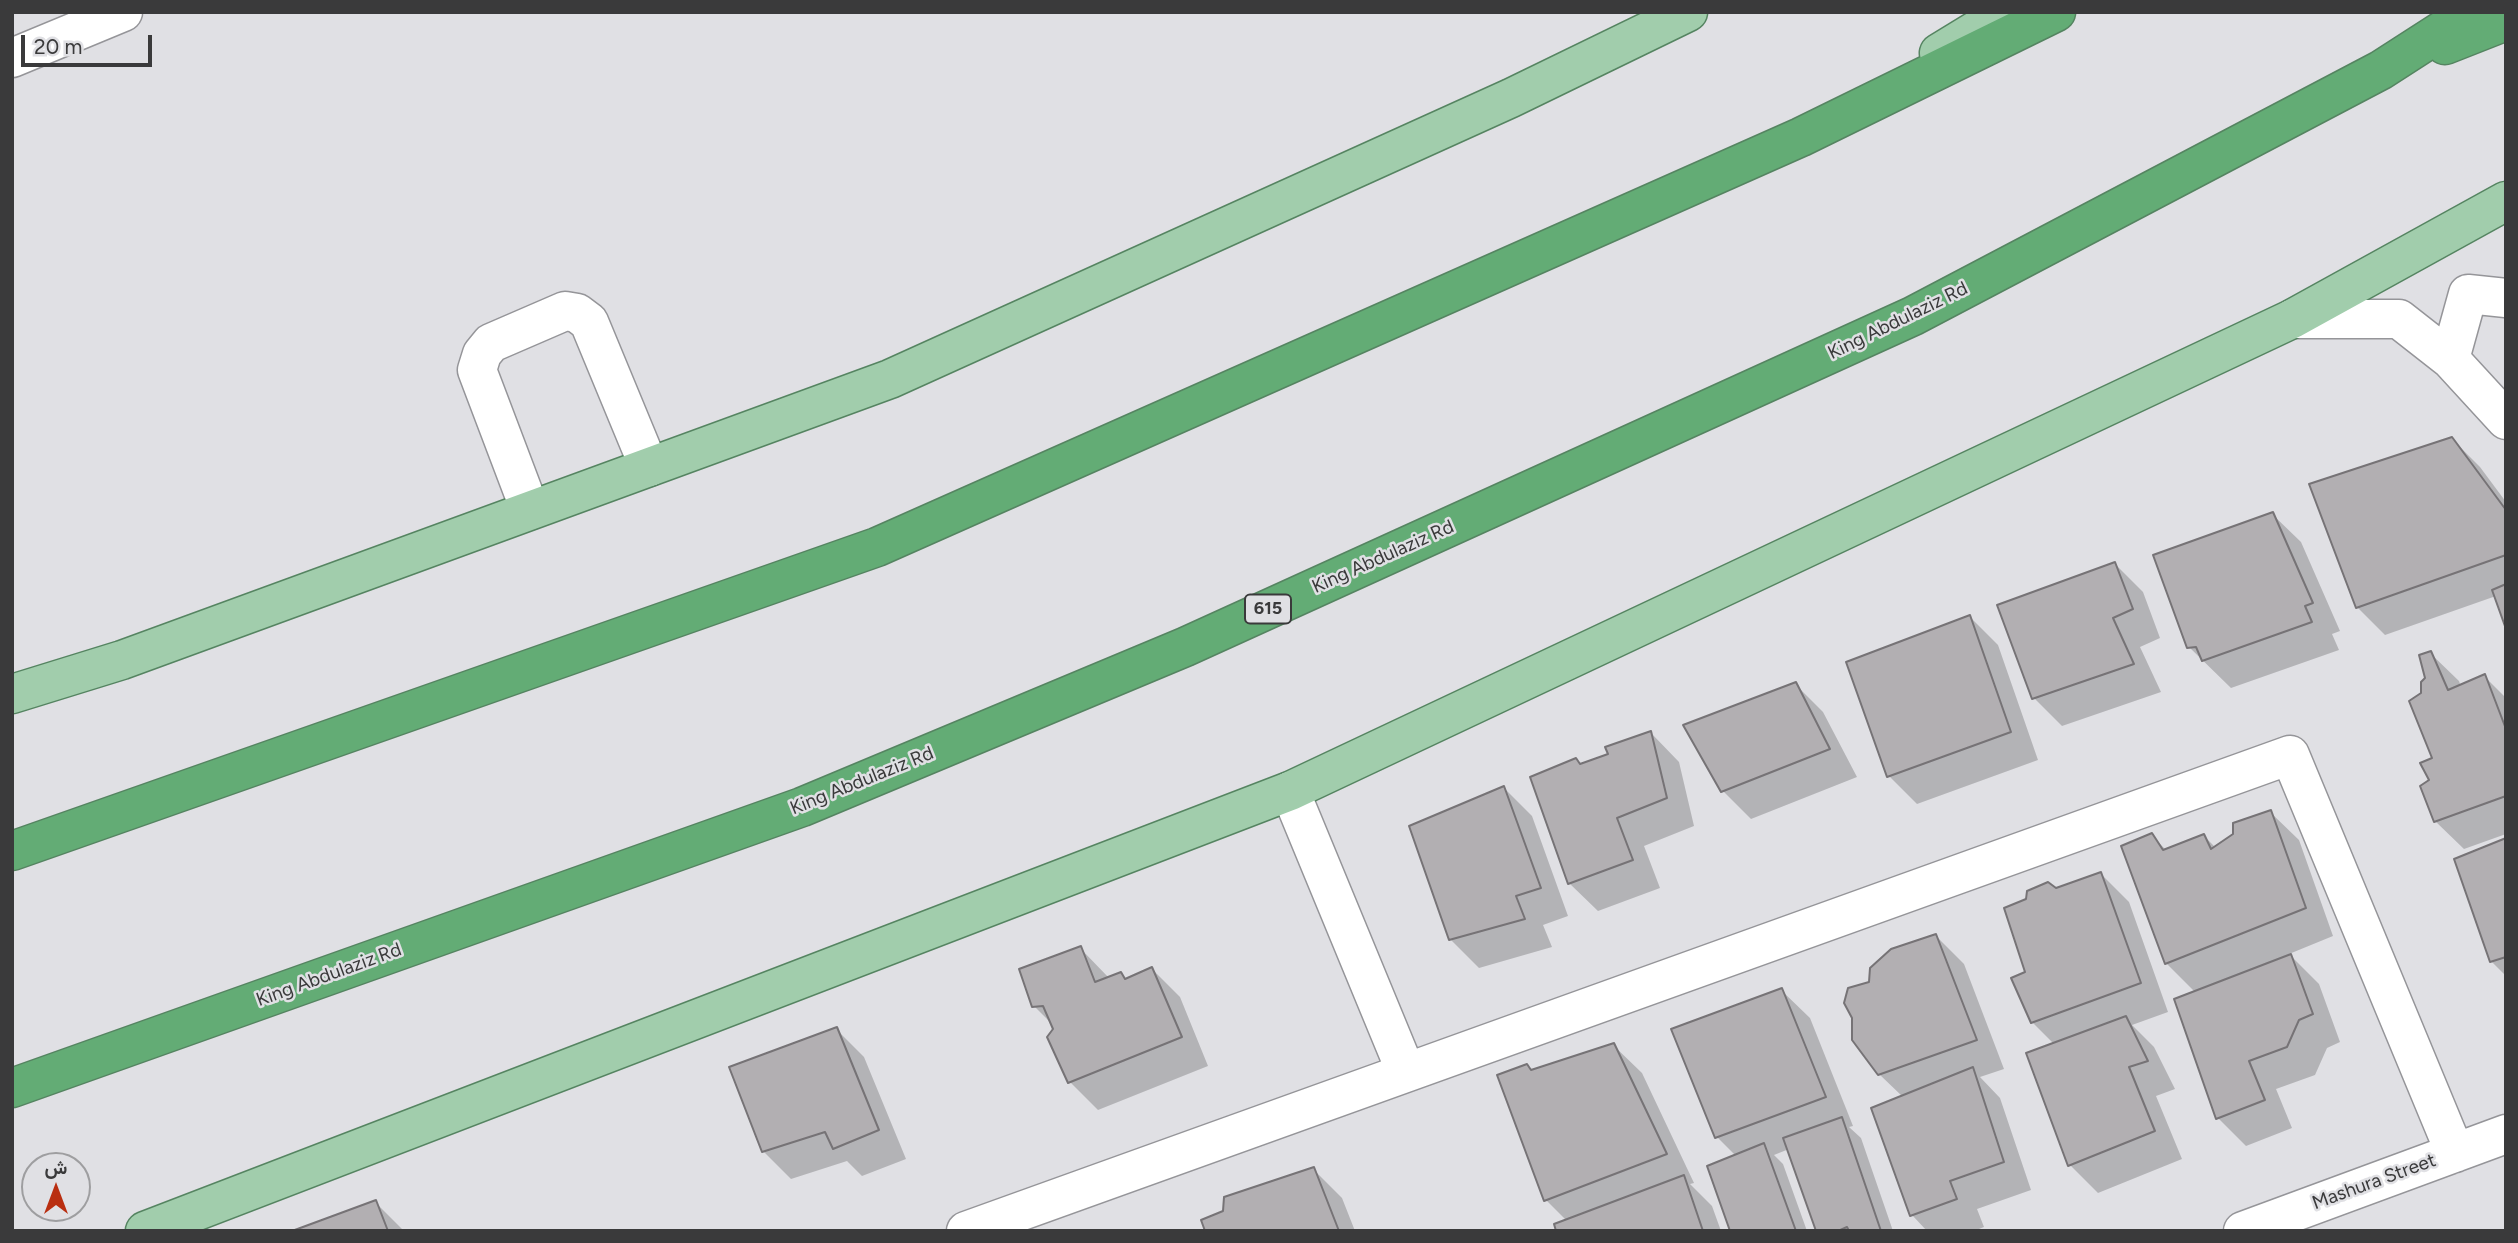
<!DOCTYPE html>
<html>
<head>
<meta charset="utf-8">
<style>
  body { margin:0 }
  #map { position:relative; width:2518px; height:1243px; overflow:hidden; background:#e0e0e4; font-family:Figtree,Vazirmatn,sans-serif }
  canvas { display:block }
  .frame { position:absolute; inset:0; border:14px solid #3a3a3b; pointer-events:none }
  .north { position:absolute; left:21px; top:1152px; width:70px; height:70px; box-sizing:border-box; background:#e0e0e4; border:2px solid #9e9ea0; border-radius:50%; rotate:0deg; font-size:19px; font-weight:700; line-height:28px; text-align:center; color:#3a3a3b }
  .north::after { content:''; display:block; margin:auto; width:24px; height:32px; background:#b92e10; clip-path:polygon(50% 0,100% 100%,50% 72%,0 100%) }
  .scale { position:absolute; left:21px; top:35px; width:131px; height:32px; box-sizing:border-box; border:4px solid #3a3a3b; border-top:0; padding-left:9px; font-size:21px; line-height:24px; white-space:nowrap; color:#3a3a3b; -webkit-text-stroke:5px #e0e0e4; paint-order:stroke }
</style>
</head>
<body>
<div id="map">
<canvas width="2518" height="1243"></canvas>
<div class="frame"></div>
<div class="north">ش</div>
<div class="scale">20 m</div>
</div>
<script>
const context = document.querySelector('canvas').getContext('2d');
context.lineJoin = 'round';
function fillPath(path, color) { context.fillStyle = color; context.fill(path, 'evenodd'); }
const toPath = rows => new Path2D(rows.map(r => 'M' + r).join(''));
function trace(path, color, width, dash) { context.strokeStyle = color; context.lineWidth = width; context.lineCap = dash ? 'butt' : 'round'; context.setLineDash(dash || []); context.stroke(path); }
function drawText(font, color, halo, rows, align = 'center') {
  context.font = font + ' Figtree,sans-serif'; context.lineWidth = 5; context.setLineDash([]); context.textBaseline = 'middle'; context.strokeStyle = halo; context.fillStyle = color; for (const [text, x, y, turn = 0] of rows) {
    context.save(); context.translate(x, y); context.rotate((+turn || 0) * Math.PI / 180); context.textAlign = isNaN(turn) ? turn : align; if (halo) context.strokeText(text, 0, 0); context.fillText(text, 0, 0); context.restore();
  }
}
fillPath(toPath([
  [2452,439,2480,467,2506,502,2506,623,2496,596,2385,635,2357,607],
  [2272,514,2301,542,2340,631,2332,634,2339,650,2231,688,2189,647],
  [2115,564,2143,592,2160,638,2140,647,2161,692,2062,726,2034,698],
  [1970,617,1998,645,2038,760,1917,804,1889,776],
  [2430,653,2459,681,2461,687,2484,676,2506,698,2506,834,2464,849,2435,821,2432,780,2434,759,2423,694],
  [1795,684,1823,712,1857,777,1751,819,1723,791],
  [1651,733,1679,762,1694,826,1644,846,1660,888,1598,911,1569,883,1576,760,1582,766,1610,755],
  [1504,788,1532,816,1568,916,1543,925,1552,947,1479,968,1450,939],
  [2270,812,2299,840,2333,936,2289,954,2319,984,2340,1042,2327,1048,2315,1075,2276,1089,2292,1128,2246,1146,2218,1118,2196,993,2166,963,2151,835,2167,851,2204,836,2216,848],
  [2506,840,2506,976,2491,961],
  [2101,874,2129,902,2168,1012,2132,1025,2154,1047,2175,1089,2156,1096,2182,1159,2098,1193,2070,1165,2055,1045,2032,1022,2027,973,2055,890],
  [1936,936,1964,964,2004,1069,1980,1077,2000,1098,2031,1190,1977,1209,1984,1227,1974,1231,1927,1231,1912,1215,1873,1109,1903,1097,1879,1074,1870,983],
  [1080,948,1109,978,1121,974,1126,980,1152,969,1180,997,1208,1066,1098,1110,1070,1082,1052,1024,1034,1006],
  [1781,990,1810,1018,1853,1126,1849,1127,1861,1138,1893,1231,1818,1231,1789,1149,1774,1155,1783,1164,1807,1231,1732,1231,1736,1156,1717,1137],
  [836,1029,864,1057,906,1159,862,1176,847,1161,791,1179,763,1151],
  [1613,1045,1642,1073,1694,1183,1690,1184,1712,1206,1721,1231,1558,1231,1567,1221,1546,1200,1532,1072],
  [1313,1169,1342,1198,1355,1231,1207,1231],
  [375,1202,404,1231,297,1231]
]), '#0003');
const building = toPath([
  [2452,437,2506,510,2506,555,2356,608,2309,484,2452,437],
  [2273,512,2313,603,2305,606,2312,622,2202,661,2196,647,2187,648,2153,555,2273,512],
  [2115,562,2133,609,2113,618,2134,664,2032,699,1997,605,2115,562],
  [2506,584,2506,629,2492,590,2506,584],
  [1970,615,2011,732,1887,777,1846,662,1970,615],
  [2431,651,2448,690,2485,674,2506,729,2506,796,2434,822,2420,786,2429,780,2420,763,2432,758,2409,701,2421,693,2421,682,2425,678,2419,655,2431,651],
  [1796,682,1830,749,1721,792,1683,725,1796,682],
  [1651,731,1667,798,1617,818,1633,860,1568,884,1530,777,1576,758,1580,764,1608,754,1605,747,1651,731],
  [1504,786,1541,888,1516,896,1525,919,1449,940,1409,826,1504,786],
  [2271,810,2306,908,2165,964,2121,846,2152,833,2163,850,2204,834,2211,849,2233,834,2233,823,2271,810],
  [2506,838,2506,957,2490,962,2454,859,2506,838],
  [2101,872,2141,983,2031,1023,2011,978,2025,972,2004,908,2026,899,2027,891,2048,882,2056,888,2101,872],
  [1936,934,1977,1040,1878,1075,1852,1040,1852,1018,1844,1003,1848,988,1869,982,1870,968,1891,949,1936,934],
  [1081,946,1095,982,1121,972,1125,979,1152,967,1182,1037,1068,1083,1047,1037,1053,1029,1043,1006,1032,1007,1019,969,1081,946],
  [2291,954,2313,1014,2299,1020,2287,1047,2249,1061,2265,1100,2216,1119,2174,999,2291,954],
  [1782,988,1826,1097,1715,1138,1671,1029,1782,988],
  [2126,1016,2148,1061,2129,1067,2155,1131,2068,1166,2026,1053,2126,1016],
  [837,1027,879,1130,833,1149,825,1132,762,1152,729,1067,837,1027],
  [1614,1043,1667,1154,1544,1201,1497,1075,1527,1064,1531,1070,1614,1043],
  [1973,1067,2004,1162,1950,1181,1957,1199,1910,1216,1871,1108,1973,1067],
  [1842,1117,1881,1231,1849,1231,1847,1227,1838,1231,1816,1231,1783,1138,1842,1117],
  [1764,1143,1796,1231,1730,1231,1707,1166,1764,1143],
  [1314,1167,1339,1231,1205,1231,1201,1220,1223,1211,1224,1197,1314,1167],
  [1684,1175,1703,1231,1556,1231,1554,1224,1684,1175],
  [376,1200,388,1231,292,1231,376,1200]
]);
fillPath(building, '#b2afb2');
trace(building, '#767376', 2);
const minor = toPath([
  [12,58,123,12],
  [2292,319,2399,319,2450,359,2506,420],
  [2450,359,2468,294,2506,298],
  [530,510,477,370,482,354,491,343,565,311,577,313,589,322,649,467],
  [1290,791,1406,1072],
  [966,1231,2290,755,2455,1153],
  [2243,1231,2506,1134]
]);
const major = toPath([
  [1939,53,2006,12],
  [12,694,122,660,890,379,1511,98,1688,12],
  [145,1231,1290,791,2292,319,2506,201]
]);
const highway = toPath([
  [2445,45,2506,21],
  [12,851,877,547,1801,137,2056,12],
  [12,1088,802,807,1185,647,1913,316,2381,70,2471,12]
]);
trace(minor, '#959599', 41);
trace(major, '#558461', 41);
trace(highway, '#558461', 41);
trace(minor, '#fff', 38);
trace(major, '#a1cdac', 38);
trace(highway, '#63ac75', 38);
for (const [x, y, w] of [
  [1268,609,46]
]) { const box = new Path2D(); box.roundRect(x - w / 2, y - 14.5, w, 29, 5); context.fillStyle = '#e0e0e4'; context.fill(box); trace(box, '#3a3a3b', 2); }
drawText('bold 18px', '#3a3a3b', null, [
  ["615",1268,609]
]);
drawText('19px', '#3a3a3b', '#e0e0e4', [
  ["King Abdulaziz Rd",1898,321,-26],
  ["King Abdulaziz Rd",1383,557,-24],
  ["King Abdulaziz Rd",862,781,-22],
  ["King Abdulaziz Rd",329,975,-20],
  ["Mashura Street",2374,1182,-20]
]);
</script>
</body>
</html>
